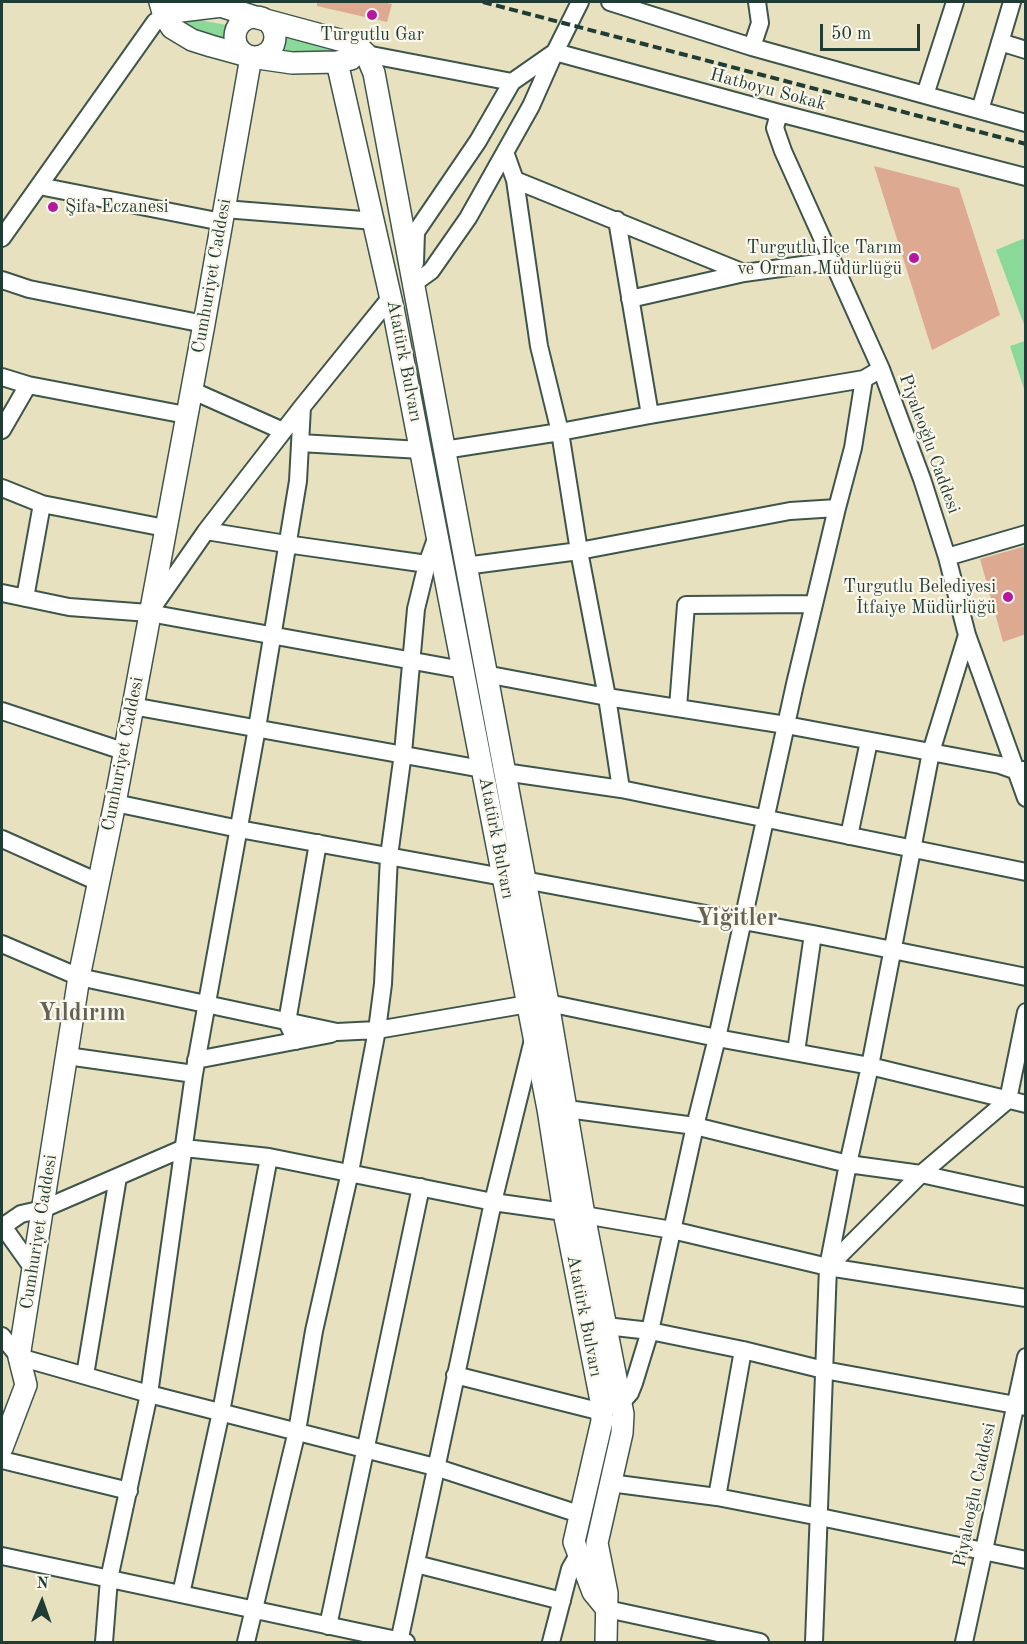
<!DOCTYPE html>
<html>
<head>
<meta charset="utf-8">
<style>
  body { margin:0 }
  #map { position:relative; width:1027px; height:1644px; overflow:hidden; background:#e8e1bf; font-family:"Old Standard TT",serif }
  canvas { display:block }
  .frame { position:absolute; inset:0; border:3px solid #1f3d34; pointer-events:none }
  .north { position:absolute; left:12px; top:1572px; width:60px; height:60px; -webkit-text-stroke:4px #fbf7ec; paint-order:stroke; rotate:2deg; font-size:16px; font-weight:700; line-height:24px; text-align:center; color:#1f3d34 }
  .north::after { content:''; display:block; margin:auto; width:21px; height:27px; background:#1f3d34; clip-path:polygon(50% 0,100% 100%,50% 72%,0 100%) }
  .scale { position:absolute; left:820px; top:24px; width:100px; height:27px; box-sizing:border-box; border:3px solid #1f3d34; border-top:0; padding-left:8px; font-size:18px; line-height:21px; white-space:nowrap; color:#1f3d34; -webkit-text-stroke:4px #fbf7ec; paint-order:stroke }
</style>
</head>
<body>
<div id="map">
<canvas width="1027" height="1644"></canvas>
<div class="frame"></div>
<div class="north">N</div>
<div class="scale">50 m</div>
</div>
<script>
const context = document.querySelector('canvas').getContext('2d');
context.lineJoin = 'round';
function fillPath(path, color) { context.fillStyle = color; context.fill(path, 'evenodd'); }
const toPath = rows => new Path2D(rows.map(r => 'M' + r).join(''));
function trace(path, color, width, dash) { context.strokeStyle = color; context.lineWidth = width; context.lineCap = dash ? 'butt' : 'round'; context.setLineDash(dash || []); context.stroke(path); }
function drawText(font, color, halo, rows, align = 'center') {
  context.font = font + ' "Old Standard TT",serif'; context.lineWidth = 4.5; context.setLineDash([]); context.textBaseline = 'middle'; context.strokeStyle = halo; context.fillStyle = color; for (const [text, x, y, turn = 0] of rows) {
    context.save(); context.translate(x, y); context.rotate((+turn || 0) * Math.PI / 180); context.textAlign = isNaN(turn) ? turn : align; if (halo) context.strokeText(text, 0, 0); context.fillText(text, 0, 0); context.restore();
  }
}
fillPath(toPath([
  [187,18,227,25,231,30,229,37,227,40,217,42,180,21],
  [287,36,332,47,331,50,329,53,293,58,279,51,280,40],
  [1025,238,1026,238,1025,327,996,250],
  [1025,341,1026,341,1025,392,1010,346]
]), '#8ad999');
fillPath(toPath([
  [317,2,383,2,392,4,387,22,317,6],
  [874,166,959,188,1000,315,932,350],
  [1026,546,1026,634,1003,642,980,559]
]), '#dda991');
const minor = toPath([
  [580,2,555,52,779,113,1026,177],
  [610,2,752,47,1026,123],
  [1000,42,1026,50],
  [752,47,760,23,757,2],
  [366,54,512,82],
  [925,95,955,2],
  [980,110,1012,2],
  [779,113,775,128,783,151,881,369,922,479,947,557,967,635,1026,798],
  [505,152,515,180,744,273],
  [515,180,539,346,560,432,579,551,607,697,621,789],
  [39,186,222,222],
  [224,209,375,221],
  [617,220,650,415],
  [2,238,155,22,164,16],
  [415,263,416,232,478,141,512,82,555,52],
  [2,280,29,289,204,324],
  [413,284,431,271,468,218,531,106,555,52],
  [630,299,744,273,832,261],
  [2,377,28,385,186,415],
  [191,390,283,431],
  [2,430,28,385],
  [300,443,421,450],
  [444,450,560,432,650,415,864,379,881,369],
  [2,488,42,504,165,528],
  [837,508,853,448,864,379],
  [206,531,286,544,427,564],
  [947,557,1026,534],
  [465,566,579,551,790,511,837,508,795,684,717,1038,695,1126,650,1331,634,1383,630,1393,621,1403],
  [2,593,69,607,149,613,463,670],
  [25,598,42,504],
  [153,607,206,531,302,407,391,297],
  [485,674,607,697,786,725,1000,765,1017,771,1024,770],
  [132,706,482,769],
  [678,707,686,605,813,604],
  [2,711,123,751],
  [504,772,621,789,1026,872],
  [115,803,239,829,503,877],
  [849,836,869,741],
  [2,839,98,882],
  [524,880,813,934,796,1052],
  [813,934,1026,977],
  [2,944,79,977,337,1032,377,1030,528,1004],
  [548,1003,717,1038,870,1066,1026,1104],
  [296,1041,287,1022,318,843],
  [67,1056,194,1074],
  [196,1060,331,1034],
  [567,1109,695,1126,848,1164,921,1174,1026,1197],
  [584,1215,672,1230,828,1267,1026,1298],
  [2,1225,34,1270],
  [2,1227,21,1214,43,1209,184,1148,269,1157,493,1202,564,1212],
  [828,1267,921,1174,1008,1100,1026,1012],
  [606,1326,650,1331,743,1350,824,1370,1026,1407],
  [2,1336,19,1357,149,1394,435,1467,579,1514],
  [85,1375,118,1177],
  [455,1375,602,1412],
  [2,1460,129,1491],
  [610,1483,717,1497,820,1517,1026,1560],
  [717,1497,743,1350],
  [2,1556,406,1642],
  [416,1564,562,1601],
  [181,1594,221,1412,269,1157],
  [607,1609,760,1642],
  [328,1626,421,1187],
  [104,1642,109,1579,149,1394,194,1074,257,728,298,481,302,407],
  [246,1642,297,1431,314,1331,350,1172,377,1030,383,984,389,856,403,753,416,609,427,564,437,536],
  [399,1642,493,1202,533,1040],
  [551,1642,570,1569,578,1555],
  [814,1642,828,1267,848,1164,870,1066,931,752,967,635],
  [964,1642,1026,1357]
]);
const major = toPath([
  [160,2,164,16,172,28,192,40,211,46,251,57,292,63,337,62,351,59],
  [208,2,258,18,347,42,361,49,366,54,374,73,548,1003,584,1215,623,1414,622,1433,597,1543,607,1593,606,1642],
  [164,16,181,11,222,6],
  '235 37a20 20 0 1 1 40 0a20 20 0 1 1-40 0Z',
  [337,62,393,308,548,1109,564,1212,601,1401,602,1421,574,1542,593,1592,607,1609],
  [2,1448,26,1385,19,1357,79,977,115,803,204,324,251,57]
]);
trace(minor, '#3d5649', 20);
trace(major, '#3d5649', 24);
trace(minor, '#fff', 16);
trace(major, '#fff', 21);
trace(toPath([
  [483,2,1026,144]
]), '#1f3d34', 4, [9, 4.5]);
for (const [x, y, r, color] of [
  [372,15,6,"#b5179e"],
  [53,207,6,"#b5179e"],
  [914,258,6,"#b5179e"],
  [1008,597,6,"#b5179e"]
]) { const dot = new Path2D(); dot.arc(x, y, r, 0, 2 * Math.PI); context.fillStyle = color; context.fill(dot); trace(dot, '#fbf7ec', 2); }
drawText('18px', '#1f3d34', '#fbf7ec', [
  ["Turgutlu Gar",372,35,"center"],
  ["Şifa Eczanesi",65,207,"left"],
  ["Turgutlu İlçe Tarım",902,248],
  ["ve Orman Müdürlüğü",902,269],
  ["Turgutlu Belediyesi",996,587],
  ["İtfaiye Müdürlüğü",996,608]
], 'right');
drawText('18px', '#1f3d34', '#fbf7ec', [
  ["Hatboyu Sokak",768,90,15],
  ["Cumhuriyet Caddesi",212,276,-80],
  ["Atatürk Bulvarı",404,361,79],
  ["Piyaleoğlu Caddesi",929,444,70],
  ["Cumhuriyet Caddesi",123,754,-79],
  ["Atatürk Bulvarı",496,838,79],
  ["Cumhuriyet Caddesi",39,1232,-81],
  ["Atatürk Bulvarı",584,1316,79],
  ["Piyaleoğlu Caddesi",975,1495,-78]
]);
drawText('bold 24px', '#626355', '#fbf7ec', [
  ["Yiğitler",737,919],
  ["Yıldırım",82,1014]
]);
</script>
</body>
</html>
